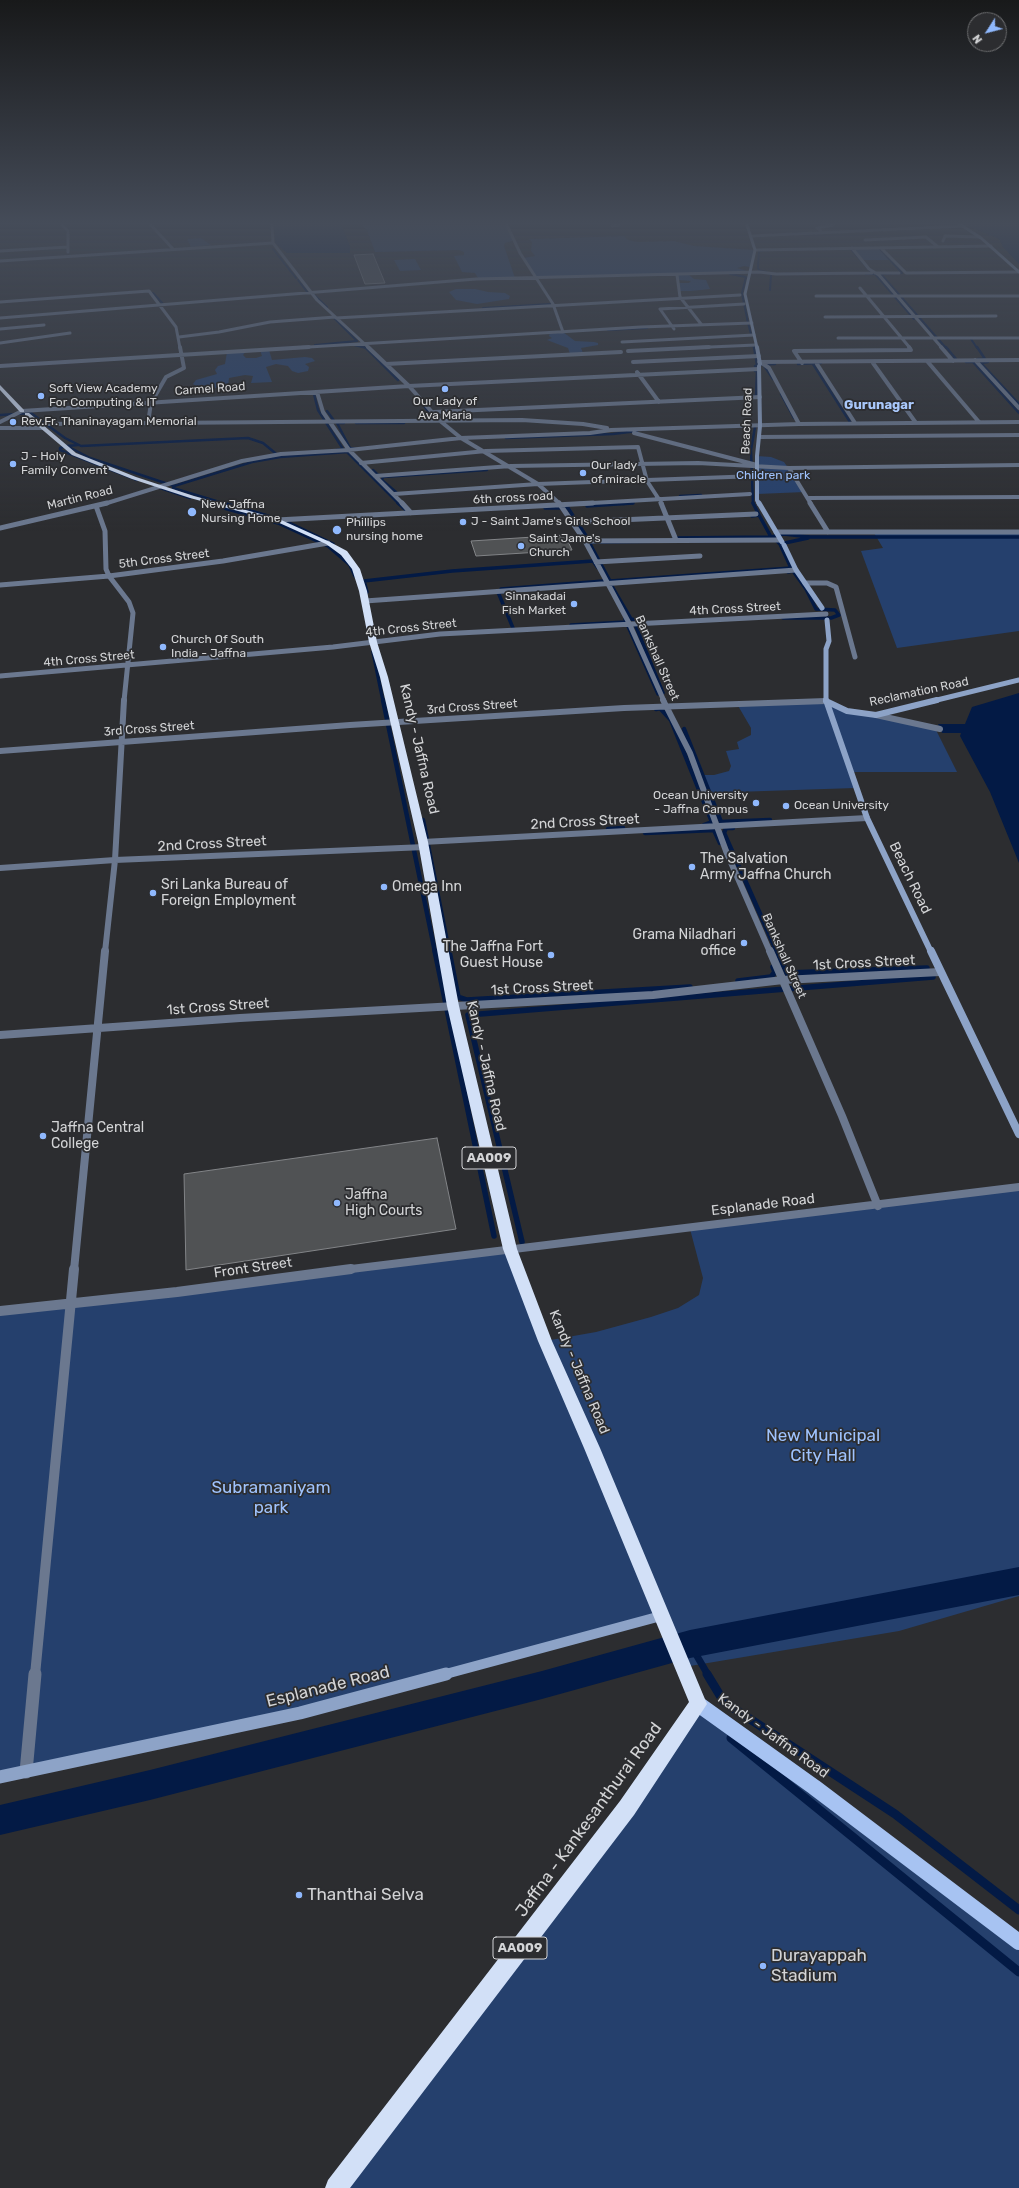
<!DOCTYPE html>
<html>
<head>
<meta charset="utf-8">
<style>
  body { margin:0 }
  #map { position:relative; width:1019px; height:2188px; overflow:hidden; background:#2c2d30; font-family:Rubik,sans-serif }
  canvas { display:block }
  .north { position:absolute; left:967px; top:12px; width:40px; height:40px; box-sizing:border-box; background:#2c2d30; border:1px solid #6f7072; border-radius:50%; rotate:234deg; font-size:11px; font-weight:700; line-height:16px; text-align:center; color:#d3d4d6 }
  .north::after { content:''; display:block; margin:auto; width:14px; height:18px; background:#8fb8fd; clip-path:polygon(50% 0,100% 100%,50% 72%,0 100%) }
</style>
</head>
<body>
<div id="map">
<canvas width="1019" height="2188"></canvas>
<div class="north">N</div>
</div>
<script>
const context = document.querySelector('canvas').getContext('2d');
context.lineJoin = 'round';
function fillPath(path, color) { context.fillStyle = color; context.fill(path, 'evenodd'); }
const toPath = rows => new Path2D(rows.map(r => 'M' + r).join(''));
function trace(path, color, width, dash) { context.strokeStyle = color; context.lineWidth = width; context.lineCap = dash ? 'butt' : 'round'; context.setLineDash(dash || []); context.stroke(path); }
function drawText(font, color, halo, rows, align = 'center') {
  context.font = font + ' Rubik,sans-serif'; context.lineWidth = 3.5; context.setLineDash([]); context.textBaseline = 'middle'; context.strokeStyle = halo; context.fillStyle = color; for (const [text, x, y, turn = 0] of rows) {
    context.save(); context.translate(x, y); context.rotate((+turn || 0) * Math.PI / 180); context.textAlign = isNaN(turn) ? turn : align; if (halo) context.strokeText(text, 0, 0); context.fillText(text, 0, 0); context.restore();
  }
}
fillPath(toPath([
  [362,225,507,225,515,240,505,243,504,246,515,278,478,278,475,273,462,272,454,256,464,255,464,252,459,250,375,252,367,230],
  [624,236,628,240,638,242,674,241,694,246,755,250,750,267,744,266,737,268,750,272,689,275,694,279,706,280,710,289,691,291,679,291,678,283,689,283,691,281,678,280,677,275,535,278,524,258,535,256,531,251,532,242,529,239],
  [201,238,211,245,191,247,187,239],
  [881,248,892,260,861,260,853,249],
  [415,259,421,270,400,271,394,260],
  [456,289,475,289,488,292,505,293,510,296,509,299,477,304,456,300,449,292],
  [563,332,575,341,594,342,598,343,598,345,581,348,583,353,570,354,568,348,547,340,552,338,549,336,550,333],
  [260,350,269,350,272,360,305,357,312,358,315,361,305,364,309,367,308,371,298,373,292,371,288,366,276,364,266,367,272,382,251,383,253,376,245,375,229,378,228,386,223,388,215,388,213,385,196,386,193,384,196,380,217,374,215,370,218,366,225,364,227,352,246,351,243,355,246,358,256,358,262,356],
  [757,456,771,457,784,462,805,492,757,494],
  [1019,532,1019,631,897,648,861,551,883,548,874,533],
  [826,701,847,711,934,726,957,772,851,772,855,788,705,793,699,775,714,775,729,771,731,766,726,751,739,749,737,742,751,735,751,728,737,704],
  [1019,1187,1019,1596,899,1631,684,1667,661,1616,300,1713,0,1777,0,1311,510,1249,545,1341,596,1332,651,1317,678,1308,699,1295,703,1278,690,1229],
  [698,1704,1019,1942,1019,2188,336,2188]
]), '#25406d');
fillPath(toPath([
  [274,225,339,225,343,229,350,246,350,253,287,253,275,243],
  [966,225,1019,225,1019,264,1003,247,999,239],
  [1019,693,1019,863,990,792,960,736,961,733,942,733,938,724,965,724,972,707]
]), '#031a45');
trace(toPath([
  [273,249,296,278],
  [851,249,871,272],
  [880,249,902,273,881,274,946,348],
  [765,250,759,251,758,268,760,271,766,272],
  [730,274,746,277,742,293,748,323],
  [866,274,875,274,914,319],
  [298,280,308,293,303,293],
  [770,290,771,275],
  [153,293,164,305,169,304],
  [313,294,327,307],
  [483,308,550,304],
  [742,324,748,323,751,334],
  [608,330,647,328],
  [971,339,977,348],
  [315,345,357,341,333,317,329,318],
  [354,345,366,348],
  [749,346,754,345,754,348]
]), '#031a45', 2);
trace(toPath([
  [365,347,398,380],
  [754,347,757,365,755,366],
  [946,347,956,359,950,359],
  [977,347,985,359,978,359],
  [966,362,973,362,1019,413],
  [988,362,981,363,1019,404],
  [763,364,773,379],
  [798,364,821,363],
  [813,364,850,422],
  [314,394,318,410,343,449,336,450],
  [781,394,794,418],
  [750,396,756,396,757,371,755,371,757,365,775,364],
  [421,402,435,420,430,420],
  [327,411,335,422,339,422],
  [0,415,31,413,65,438,81,446,248,438,263,443,280,457,348,452],
  [344,423,337,423,350,448,357,449],
  [356,423,404,423],
  [506,438,613,434,637,431],
  [78,445,67,446,60,448,60,450,137,480],
  [67,446,90,458,174,486,173,488,226,504],
  [347,452,399,504],
  [373,470,378,475,382,475],
  [154,486,190,498],
  [174,486,252,462,280,457],
  [396,492,382,480,383,477,487,470],
  [680,496,701,495],
  [204,502,210,504],
  [623,504,633,503],
  [753,504,751,450,755,427]
]), '#031a45', 2.5);
trace(toPath([
  [206,503,278,523,328,546,350,565,355,576],
  [223,503,285,521,333,544],
  [398,503,408,512],
  [753,503,759,515],
  [587,506,633,503],
  [545,508,568,508,588,539,593,539],
  [752,516,759,515,771,537],
  [674,538,771,537,784,534,810,537,1019,537],
  [776,540,780,544,791,568,610,581,589,542,776,540],
  [780,544,808,538],
  [613,583,610,583,631,619,641,621],
  [501,589,604,581],
  [367,592,364,581,452,571,593,561,598,568],
  [503,592,498,592,513,628],
  [783,618,831,618,839,615,835,610,816,609,806,589,793,571,788,572],
  [624,624,627,624,658,694],
  [639,624,635,624,663,693],
  [571,625,626,622,625,619],
  [373,652,383,701]
]), '#031a45', 3.5);
trace(toPath([
  [383,700,435,952],
  [656,709,660,708,671,720,712,822,704,825],
  [684,729,721,822,770,820],
  [423,820,449,952],
  [733,828,726,828,724,833,777,952],
  [608,829,623,828],
  [645,833,714,830,720,843]
]), '#031a45', 4.5);
trace(toPath([
  [435,951,494,1236],
  [449,951,458,997,467,1000,690,987],
  [777,951,787,973,927,968],
  [738,981,771,977,775,972,773,967],
  [522,1242,468,1015,933,977]
]), '#031a45', 5.5);
trace(toPath([
  [690,1644,708,1675]
]), '#031a45', 7);
trace(toPath([
  [707,1674,724,1702,895,1814,1019,1910],
  [731,1738,1019,1972]
]), '#031a45', 9);
fillPath(toPath([
  [1019,1567,1019,1595,690,1658,542,1699,150,1800,0,1835,0,1805,150,1770,542,1671,690,1630,1019,1567]
]), '#031a45');
const building = toPath([
  [373,254,385,283,365,284,354,255,373,254],
  [565,535,572,550,476,556,471,541,565,535],
  [437,1138,456,1229,186,1270,184,1174,437,1138]
]);
fillPath(building, '#505254');
trace(building, '#828487', 1);
trace(toPath([
  [62,225,68,231,68,252],
  [151,225,173,249],
  [272,225,273,243,317,300,369,348],
  [507,225,520,253,553,304,563,332],
  [612,226,619,225],
  [821,231,817,228,833,225],
  [752,236,964,226],
  [865,240,926,237,938,247],
  [943,241,945,236,980,237],
  [852,248,869,269,879,275,942,348],
  [881,248,906,273,1019,272],
  [755,250,991,246],
  [0,251,68,247],
  [0,261,273,243],
  [875,273,899,273],
  [677,275,680,297,701,324],
  [860,288,910,348],
  [816,296,1019,296],
  [0,302,149,291,176,327,180,348],
  [825,317,996,316],
  [0,318,476,279,759,272,776,274,872,273],
  [336,318,740,295],
  [0,329,44,325],
  [674,329,660,309,744,304],
  [179,337,219,332,270,322,335,317],
  [838,338,1019,338],
  [622,342,754,335],
  [0,343,70,333],
  [292,348,641,327,752,323],
  [687,348,756,345]
]), '#6b788f', 3);
trace(toPath([
  [368,347,409,386,439,420,461,438,538,484,560,504],
  [941,347,953,361],
  [628,351,709,347],
  [975,360,1019,408],
  [927,361,979,422],
  [633,362,759,356],
  [759,362,1019,360],
  [762,363,769,368,799,424],
  [802,363,794,351,911,350,909,347],
  [873,363,916,423],
  [386,364,621,352],
  [817,364,855,423],
  [0,366,309,347],
  [637,372,659,402],
  [317,392,323,412,349,450,403,504],
  [434,412,760,397],
  [0,422,22,411,409,386,759,369],
  [148,423,151,403,166,377,184,368,180,347],
  [38,424,522,420,583,424,607,428],
  [0,428,44,428],
  [634,433,757,465],
  [759,437,1019,435],
  [361,463,486,451,638,447,647,481,662,504],
  [375,476,511,466,698,463,789,468],
  [394,494,538,484,757,476],
  [809,498,1019,497],
  [104,504,242,461,281,454,349,450,461,438,590,433,611,430,799,424,1019,422],
  [575,504,750,494],
  [811,504,789,468,1019,465]
]), '#6b788f', 4);
trace(toPath([
  [402,503,411,513],
  [559,503,585,541,629,623,664,701],
  [661,503,676,540],
  [810,503,828,532],
  [96,506,105,531,106,569,109,576,129,602,133,613,124,701],
  [277,520,593,503],
  [573,522,756,514],
  [0,528,107,503],
  [776,532,1019,532],
  [585,541,780,540],
  [596,562,700,556],
  [805,583,827,583,836,587,855,657],
  [0,585,109,576,223,561,328,543],
  [365,601,796,570],
  [0,676,333,647,440,634,826,614]
]), '#6b788f', 5);
trace(toPath([
  [663,700,690,753,726,851,770,952],
  [876,715,940,729],
  [0,751,350,725,624,708,826,701],
  [423,842,867,818],
  [0,868,115,860,425,847],
  [105,952,115,860,124,700]
]), '#6b788f', 6);
trace(toPath([
  [770,951,842,1116,878,1206],
  [0,1035,240,1018,653,995,783,980,940,972],
  [74,1270,105,951],
  [343,1270,1019,1187]
]), '#6b788f', 8);
trace(toPath([
  [0,1311,177,1292,351,1269],
  [35,1675,74,1269]
]), '#6b788f', 10);
trace(toPath([
  [26,1772,35,1674]
]), '#6b788f', 13);
trace(toPath([
  [747,225,755,250,745,294,757,348],
  [961,225,981,238,1019,272]
]), '#8da3c7', 3);
trace(toPath([
  [757,347,760,364],
  [759,366,760,426,757,456,757,500,759,504]
]), '#8da3c7', 4);
trace(toPath([
  [759,503,782,542],
  [784,545,796,570,822,608],
  [826,701,826,649,829,641,827,620],
  [933,701,1019,680]
]), '#8da3c7', 5);
trace(toPath([
  [826,700,867,818,931,952],
  [826,701,847,711,876,715,937,700]
]), '#8da3c7', 6);
trace(toPath([
  [931,951,1019,1134]
]), '#8da3c7', 8);
trace(toPath([
  [442,1675,661,1616]
]), '#8da3c7', 10);
trace(toPath([
  [0,1777,300,1713,446,1674]
]), '#8da3c7', 13);
trace(toPath([
  [698,1704,814,1787,1019,1942]
]), '#a7c3f2', 16);
fillPath(toPath([
  [0,385,24,410,24,412,20,412,0,390,0,385],
  [25,413,29,413,76,453,136,477,194,496,279,519,330,542,347,551,360,569,367,591,377,642,388,677,428,842,459,1006,517,1249,552,1341,600,1448,707,1704,634,1815,350,2188,325,2188,328,2180,620,1801,689,1702,584,1448,538,1341,503,1249,447,1006,418,842,380,677,369,642,359,591,352,569,341,555,326,544,275,521,190,498,132,479,72,455,25,415,25,413]
]), '#d2e0f7');
const sky = context.createLinearGradient(0, 0, 0, 532);
sky.addColorStop(0, '#18191a');
sky.addColorStop(0.42, '#454c59');
sky.addColorStop(1, '#454c5900');
context.fillStyle = sky;
context.fillRect(0, 0, 1019, 532);
for (const [x, y, r, color] of [
  [445,389,4,"#8fb8fd"],
  [41,396,4,"#8fb8fd"],
  [13,422,4,"#8fb8fd"],
  [13,464,4,"#8fb8fd"],
  [583,473,4,"#8fb8fd"],
  [192,512,5,"#8fb8fd"],
  [463,522,4,"#8fb8fd"],
  [337,530,5,"#8fb8fd"],
  [521,546,4,"#8fb8fd"],
  [574,604,4,"#8fb8fd"],
  [163,647,4,"#8fb8fd"],
  [756,803,4,"#8fb8fd"],
  [786,806,4,"#8fb8fd"],
  [692,867,4,"#8fb8fd"],
  [384,887,4,"#8fb8fd"],
  [153,893,4,"#8fb8fd"],
  [744,943,4,"#8fb8fd"],
  [551,955,4,"#8fb8fd"],
  [43,1136,4,"#8fb8fd"],
  [337,1203,4,"#8fb8fd"],
  [299,1895,4,"#8fb8fd"],
  [763,1966,4,"#8fb8fd"]
]) { const dot = new Path2D(); dot.arc(x, y, r, 0, 2 * Math.PI); context.fillStyle = color; context.fill(dot); trace(dot, '#2c2d30', 1.5); }
drawText('12px', '#d3d4d6', '#2c2d30', [
  ["Soft View Academy",49,389],
  ["For Computing & IT",49,403],
  ["Our Lady of",445,402,"center"],
  ["Ava Maria",445,416,"center"],
  ["Rev.Fr. Thaninayagam Memorial",21,422],
  ["J - Holy",21,457],
  ["Family Convent",21,471],
  ["Our lady",591,466],
  ["of miracle",591,480],
  ["New Jaffna",201,505],
  ["Nursing Home",201,519],
  ["J - Saint Jame's Girls School",471,522],
  ["Phillips",346,523],
  ["nursing home",346,537],
  ["Saint Jame's",529,539],
  ["Church",529,553],
  ["Sinnakadai",566,597,"right"],
  ["Fish Market",566,611,"right"],
  ["Church Of South",171,640],
  ["India - Jaffna",171,654],
  ["Ocean University",748,796,"right"],
  ["- Jaffna Campus",748,810,"right"],
  ["Ocean University",794,806]
], 'left');
drawText('12px', '#d3d4d6', '#2c2d30', [
  ["Carmel Road",210,389,-4],
  ["Beach Road",747,421,-88],
  ["Martin Road",80,498,-14],
  ["6th cross road",513,498,-3],
  ["5th Cross Street",164,559,-7],
  ["4th Cross Street",735,609,-3],
  ["4th Cross Street",411,628,-6],
  ["Bankshall Street",657,658,66],
  ["4th Cross Street",89,659,-5],
  ["Reclamation Road",919,692,-12],
  ["3rd Cross Street",472,707,-4],
  ["3rd Cross Street",149,729,-4],
  ["Bankshall Street",784,956,66]
]);
drawText('12px', '#9fc3fe', '#2c2d30', [
  ["Children park",773,476]
]);
drawText('bold 13px', '#a9c8fb', '#2c2d30', [
  ["Gurunagar",879,405]
]);
for (const [x, y, w] of [
  [489,1158,54],
  [520,1948,54]
]) { const box = new Path2D(); box.roundRect(x - w / 2, y - 11, w, 22, 3); context.fillStyle = '#2c2d30'; context.fill(box); trace(box, '#d3d4d6', 1); }
drawText('bold 13px', '#d3d4d6', null, [
  ["AA009",489,1158],
  ["AA009",520,1948]
]);
drawText('14px', '#d3d4d6', '#2c2d30', [
  ["Kandy - Jaffna Road",419,749,77],
  ["2nd Cross Street",585,822,-3],
  ["2nd Cross Street",212,844,-3],
  ["Beach Road",910,878,64],
  ["1st Cross Street",864,963,-3],
  ["1st Cross Street",542,988,-3],
  ["1st Cross Street",218,1007,-4],
  ["Kandy - Jaffna Road",486,1066,77],
  ["Esplanade Road",763,1205,-7],
  ["Front Street",253,1268,-8],
  ["Kandy - Jaffna Road",579,1372,67],
  ["Kandy - Jaffna Road",773,1736,36]
]);
drawText('14px', '#d3d4d6', '#2c2d30', [
  ["The Salvation",700,859],
  ["Army Jaffna Church",700,875],
  ["Sri Lanka Bureau of",161,885],
  ["Foreign Employment",161,901],
  ["Omega Inn",392,887],
  ["Grama Niladhari",736,935,"right"],
  ["office",736,951,"right"],
  ["The Jaffna Fort",543,947,"right"],
  ["Guest House",543,963,"right"],
  ["Jaffna Central",51,1128],
  ["College",51,1144],
  ["Jaffna",345,1195],
  ["High Courts",345,1211]
], 'left');
drawText('17px', '#9fc3fe', '#2c2d30', [
  ["New Municipal",823,1436],
  ["City Hall",823,1456],
  ["Subramaniyam",271,1488],
  ["park",271,1508]
]);
drawText('17px', '#d3d4d6', '#2c2d30', [
  ["Esplanade Road",328,1687,-14],
  ["Jaffna - Kankesanthurai Road",589,1820,-54]
]);
drawText('17px', '#d3d4d6', '#2c2d30', [
  ["Thanthai Selva",307,1895],
  ["Durayappah",771,1956],
  ["Stadium",771,1976]
], 'left');
</script>
</body>
</html>
